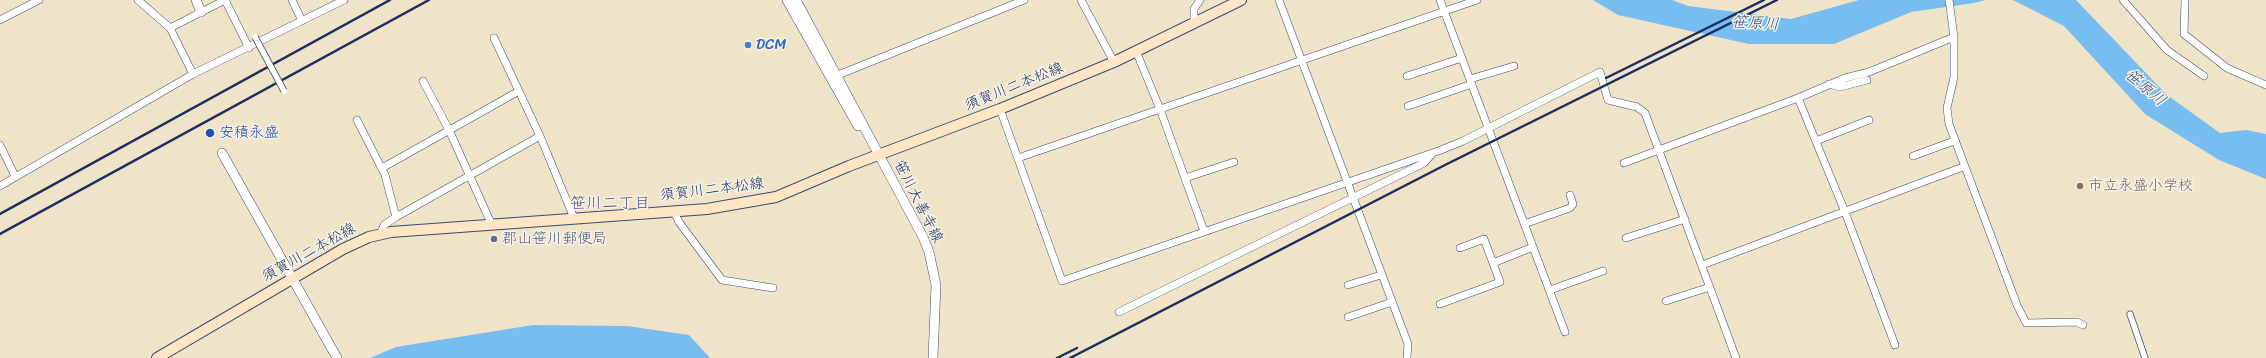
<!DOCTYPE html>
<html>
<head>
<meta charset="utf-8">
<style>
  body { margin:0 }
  canvas { display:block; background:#efe4c7 }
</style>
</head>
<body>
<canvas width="2266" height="358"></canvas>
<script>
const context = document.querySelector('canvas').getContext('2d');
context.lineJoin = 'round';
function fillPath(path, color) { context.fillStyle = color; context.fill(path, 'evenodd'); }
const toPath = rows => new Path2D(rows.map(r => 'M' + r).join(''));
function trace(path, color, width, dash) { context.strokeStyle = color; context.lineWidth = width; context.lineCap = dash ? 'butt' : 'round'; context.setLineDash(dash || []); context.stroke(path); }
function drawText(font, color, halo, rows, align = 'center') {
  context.font = font + ' Sriracha,"Klee One",sans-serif'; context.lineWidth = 3; context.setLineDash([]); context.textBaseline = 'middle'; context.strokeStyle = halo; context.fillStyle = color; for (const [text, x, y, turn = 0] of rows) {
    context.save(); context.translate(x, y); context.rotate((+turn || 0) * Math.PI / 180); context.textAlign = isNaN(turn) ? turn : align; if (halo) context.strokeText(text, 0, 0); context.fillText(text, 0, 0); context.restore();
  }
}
fillPath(toPath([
  [1593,0,1672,0,1688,6,1791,19,1859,0,1985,0,1974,3,1911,12,1834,44,1749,44,1618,15],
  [2013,0,2076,0,2167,95,2220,133,2246,130,2266,134,2266,179,2219,160,2145,114,2064,26],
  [533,325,627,326,689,335,710,358,370,358,396,347]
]), '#78bdef');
const pedestrian = toPath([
  [2130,314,2145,358]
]);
const minor = toPath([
  [138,0,170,28],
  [292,0,302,21],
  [1081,0,1114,62],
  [1279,0,1408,344,1407,357],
  [1440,0,1565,332],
  [1949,0,1954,37,1954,77,1947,108,1949,124,2017,305,2026,323,2077,322,2083,325],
  [2123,0,2167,50,2204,76],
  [2185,0,2184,34,2227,68,2266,85],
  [0,20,39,0],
  [1194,24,1194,9,1200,0],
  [494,38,540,136,574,218],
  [1136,51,1160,109,1204,231],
  [193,74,170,28,225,0,249,48],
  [838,75,1024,0],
  [1407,76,1462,58],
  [1470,79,1514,66],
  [423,81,449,130,491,223],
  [1829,84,1840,87,1867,80],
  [1798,98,1845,212,1895,345],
  [1408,106,1472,84],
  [1000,109,1062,281,1441,150,1463,141,1600,72,1608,100,1637,107,1645,113,1736,358],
  [357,120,385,175,396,217],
  [1816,141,1869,120],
  [0,145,15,176],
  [1913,156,1954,141],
  [1018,158,1477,0],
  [1624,163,1798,98,1845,78,1869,72,1954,37],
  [382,168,519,91],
  [1185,178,1234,162],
  [0,186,193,74,344,0],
  [674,212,679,222,722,280,773,288],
  [1524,224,1570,208,1573,204,1570,195],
  [381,233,384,225,396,217,540,136],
  [1626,238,1685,219],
  [1493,263,1533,247],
  [1702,265,1963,167],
  [1348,285,1381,275],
  [1550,290,1603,271],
  [1666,301,1710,287],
  [1440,304,1500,282,1484,239,1460,248],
  [1119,312,1424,163,1432,154],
  [1348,317,1392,302]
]);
const tertiary = toPath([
  [196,0,201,12],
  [787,0,858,126],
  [796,0,923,237,929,252,936,285,933,358],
  [222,153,337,358]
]);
const secondary = toPath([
  [157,358,343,249,369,237,391,232,707,209,776,197,849,166,1000,109,1114,62,1241,0]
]);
trace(pedestrian, '#3b4a6e', 7);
trace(minor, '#3b4a6e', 8);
trace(tertiary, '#3b4a6e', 10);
trace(secondary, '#3b4a6e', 12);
trace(pedestrian, '#fff', 5.5);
trace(minor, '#fff', 7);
trace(tertiary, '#fff', 9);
trace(secondary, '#fce6c4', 10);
trace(toPath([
  [1606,78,1764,0],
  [0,214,390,0],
  [0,234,429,0],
  [1057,358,1077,348],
  [1070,358,1445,165,1777,0]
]), '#1b2f5e', 2.5);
const pedestrianBridge = toPath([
  [255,37,284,91]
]);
trace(pedestrianBridge, '#3b4a6e', 7, []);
trace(pedestrianBridge, '#fff', 5.5);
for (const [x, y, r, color] of [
  [748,45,4,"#3f7fe0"],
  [210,133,5,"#1a4fb4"],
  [2080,186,4,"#8d6e63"],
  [494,239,4,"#5c6f8a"]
]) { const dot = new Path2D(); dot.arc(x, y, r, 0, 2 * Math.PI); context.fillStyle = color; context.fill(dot); trace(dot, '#f7f3e8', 1.5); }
drawText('15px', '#366cbe', '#f7f3e8', [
  ["DCM",756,45]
], 'left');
drawText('15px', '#1b2f5e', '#f7f3e8', [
  ["須賀川二本松線",1014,87,-22],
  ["須賀川二本松線",712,190,-7],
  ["笹川大善寺線",918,202,63],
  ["須賀川二本松線",309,253,-29]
]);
drawText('15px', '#164399', '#f7f3e8', [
  ["安積永盛",219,133]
], 'left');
drawText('15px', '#785e54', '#f7f3e8', [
  ["市立永盛小学校",2088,186]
], 'left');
drawText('15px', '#4e5e75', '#f7f3e8', [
  ["郡山笹川郵便局",502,239]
], 'left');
drawText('italic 16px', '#325282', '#f7f3e8', [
  ["笹原川",1755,24,3],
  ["笹原川",2145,88,40]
]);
drawText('16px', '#575383', '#f7f3e8', [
  ["笹川二丁目",610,204]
]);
</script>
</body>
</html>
